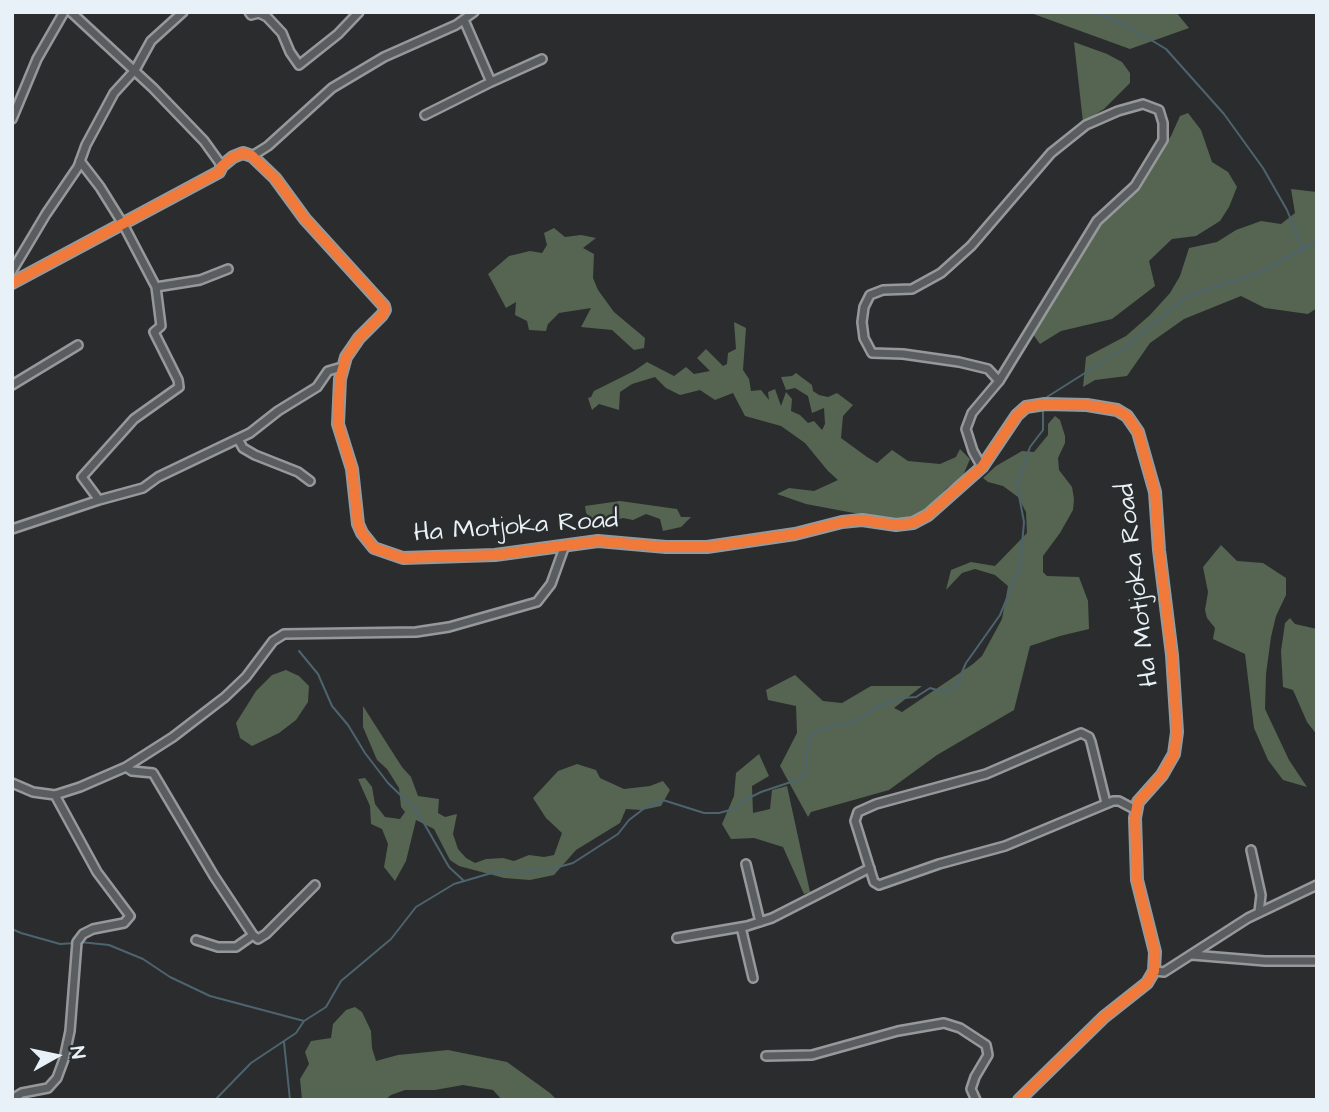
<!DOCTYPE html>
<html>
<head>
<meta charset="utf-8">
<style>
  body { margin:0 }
  #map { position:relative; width:1329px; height:1112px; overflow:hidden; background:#2b2c2d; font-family:"Architects Daughter",sans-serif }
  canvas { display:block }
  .frame { position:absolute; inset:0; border:14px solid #e8f1f8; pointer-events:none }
  .north { position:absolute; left:21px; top:1021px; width:70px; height:70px; -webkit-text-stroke:5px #2a2d2e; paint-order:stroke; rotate:81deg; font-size:19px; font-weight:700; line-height:28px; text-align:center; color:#e8f1f8 }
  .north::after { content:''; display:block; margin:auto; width:24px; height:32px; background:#e8f1f8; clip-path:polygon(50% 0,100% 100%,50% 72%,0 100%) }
</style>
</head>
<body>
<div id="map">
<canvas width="1329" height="1112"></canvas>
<div class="frame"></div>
<div class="north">N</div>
</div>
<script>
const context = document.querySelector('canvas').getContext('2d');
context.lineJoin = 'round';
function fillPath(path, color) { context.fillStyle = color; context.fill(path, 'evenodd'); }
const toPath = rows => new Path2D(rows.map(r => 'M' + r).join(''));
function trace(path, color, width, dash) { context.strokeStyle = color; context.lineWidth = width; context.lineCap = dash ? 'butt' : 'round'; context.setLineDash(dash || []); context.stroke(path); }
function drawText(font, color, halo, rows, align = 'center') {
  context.font = font + ' "Architects Daughter",sans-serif'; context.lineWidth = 5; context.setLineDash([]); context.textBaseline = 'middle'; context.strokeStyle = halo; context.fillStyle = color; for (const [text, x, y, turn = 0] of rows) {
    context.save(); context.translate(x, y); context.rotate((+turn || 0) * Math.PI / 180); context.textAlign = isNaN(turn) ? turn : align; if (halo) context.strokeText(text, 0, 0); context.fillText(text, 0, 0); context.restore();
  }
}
fillPath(toPath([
  [1028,12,1176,12,1189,28,1130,49],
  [1074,42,1107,54,1122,62,1130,73,1130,83,1104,109,1083,122],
  [1188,113,1201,130,1212,162,1228,172,1237,187,1229,207,1220,221,1196,236,1172,239,1149,261,1155,286,1112,319,1061,331,1040,344,1032,333,1087,243,1106,218,1132,194,1171,136,1180,116],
  [1291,189,1317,192,1317,308,1308,314,1265,308,1241,296,1184,319,1150,343,1127,376,1095,380,1083,387,1086,357,1126,336,1150,315,1170,293,1180,276,1189,248,1217,242,1236,230,1261,221,1281,224,1295,213],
  [554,228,565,237,581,235,596,238,583,248,594,254,593,278,598,290,614,312,645,338,644,348,634,350,612,330,581,327,591,308,559,313,548,324,546,331,529,330,527,321,515,315,516,302,506,308,488,274,509,256,530,251,542,253,547,245,544,233],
  [734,322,746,328,743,370,749,379,751,391,761,390,769,400,768,392,775,389,781,406,786,392,792,399,791,411,800,415,808,423,814,421,822,430,825,424,824,408,812,413,808,396,795,388,786,390,781,377,792,376,796,373,812,385,813,391,819,395,828,397,837,393,853,405,843,416,841,438,867,457,877,463,892,450,908,461,940,464,956,457,960,449,970,459,962,478,947,488,928,508,911,519,891,520,806,504,777,494,789,488,814,491,838,480,828,471,805,443,781,426,745,416,733,393,715,400,700,390,680,395,666,388,655,377,632,384,620,392,619,410,599,404,592,410,588,398,591,397,594,391,634,371,647,362,674,376,686,367,694,374,710,371,697,358,706,349,723,366,727,364,728,353,736,349],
  [1055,416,1060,420,1065,436,1065,443,1058,458,1059,470,1072,487,1074,499,1073,510,1060,533,1043,556,1043,572,1047,576,1079,577,1088,601,1089,629,1060,636,1030,646,1014,710,937,755,889,790,811,812,808,817,780,766,797,733,796,706,768,700,766,690,795,675,823,701,842,703,871,686,922,686,894,708,902,712,973,664,982,656,1002,619,1008,586,995,575,975,569,962,573,946,590,951,570,971,562,995,566,1027,533,1026,512,1018,497,1003,486,988,482,983,478,996,466,1022,451,1034,452,1048,435,1048,424],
  [620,501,677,509,681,517,691,517,681,527,663,531,660,519,646,514,633,520,623,518,615,520,612,516,592,519,586,513,585,506],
  [1221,545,1237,561,1263,563,1286,578,1286,595,1276,616,1271,637,1266,674,1265,709,1289,760,1307,787,1283,780,1268,760,1254,728,1245,654,1213,639,1215,628,1207,618,1205,610,1208,592,1203,567],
  [1290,618,1295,624,1317,629,1317,735,1307,722,1293,690,1283,687,1281,651,1285,623],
  [286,670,299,676,309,686,308,702,296,720,279,733,252,746,240,738,236,723,256,691,272,675],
  [363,706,402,767,411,777,418,796,439,799,438,813,445,817,457,814,453,834,458,849,466,858,475,863,486,859,503,858,514,861,529,855,544,857,554,855,562,833,546,818,533,798,558,771,577,764,596,770,600,778,624,789,650,786,663,781,670,790,661,806,642,810,626,809,620,823,576,850,554,875,530,880,504,878,459,866,450,860,434,829,416,820,406,861,395,881,384,867,388,844,382,829,371,824,370,806,358,779,365,778,372,787,375,804,385,817,400,819,405,812,401,807,399,788,387,769,377,760,363,727],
  [759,754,769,776,752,786,753,813,770,809,772,790,787,786,810,892,804,894,783,847,754,838,731,839,722,824,734,796,736,773],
  [355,1007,362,1012,371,1031,372,1048,376,1061,398,1055,448,1050,507,1062,550,1093,557,1100,502,1100,493,1090,463,1085,435,1090,405,1090,391,1095,385,1100,302,1100,300,1079,309,1064,305,1052,311,1041,331,1038,333,1024,346,1010]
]), '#556552');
trace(toPath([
  [1094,12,1126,25,1166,49,1224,114,1263,168,1287,210,1303,250],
  [1047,397,1123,349,1189,295,1255,274,1317,242],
  [299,651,318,674,332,706,348,725,365,753,388,783,417,811,449,867,464,881],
  [12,929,21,933,60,944,75,943],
  [80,942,109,945,143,959,170,977,210,996,304,1021],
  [284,1042,290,1100],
  [215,1100,251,1063,296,1033,304,1021,326,1007,341,981,391,939,416,907,454,884,495,872,544,871,573,863,618,834,629,820,646,807,663,800,704,813,719,813,734,809,745,800,761,792,800,779,806,769,808,742,812,734,833,725,853,723,878,706,902,698,916,697,930,688,944,692,956,686,966,663,1000,615,1020,567,1024,522,1017,485,1030,447,1043,430,1043,409]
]), '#4d646f', 2);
const minor = toPath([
  [71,12,153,88,204,141,222,166],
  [249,12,251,15,259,13,267,17,282,33,290,52,299,65,338,34,359,12],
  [464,20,491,82,542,59],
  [425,115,491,82],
  [12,119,37,59,64,12],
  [252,156,268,146,332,88,384,57,456,25,474,12],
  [80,161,100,187,123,224,156,287,161,326,154,332,178,380,179,387,134,419,82,477,99,500],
  [12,271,46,214,78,167,86,145,114,93,135,70,151,41,183,12],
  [156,287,200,280,228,269],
  [12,385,78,345],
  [238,439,243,448,255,455,298,472,310,481],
  [982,467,973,451,966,429,972,413,999,381,1097,221,1135,186,1163,140,1163,123,1159,110,1143,104,1118,111,1086,125,1051,153,971,246,941,273,912,289,883,290,870,295,864,307,862,322,864,338,872,353,903,354,959,362,988,369,999,381],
  [12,529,99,500,143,488,158,477,250,433,278,411,317,387,328,371,342,367],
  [126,767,132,771,153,773,214,876,253,935,258,939,266,934,315,885],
  [12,783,33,792,55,795,80,787,126,767,173,737,225,697,246,677,273,641,284,634,416,632,449,627,537,602,551,584,565,545],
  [1106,803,1091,742,1089,737,1081,733,986,774,876,804,858,812,855,821,874,882,879,885,939,864,1005,846,1113,801,1119,801,1136,810],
  [1251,850,1261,895,1259,912],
  [746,864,760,922],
  [741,927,753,978],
  [677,938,747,926,772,918,870,868],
  [196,940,218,947,236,947,253,935],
  [1192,955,1265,961,1317,961],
  [1154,971,1164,972,1248,918,1317,885],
  [766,1056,812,1055,898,1031,944,1023,960,1028,986,1045,988,1055,975,1077,971,1089,976,1100],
  [12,1099,22,1093,48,1088,57,1078,64,1059,70,1031,77,942,83,934,93,929,124,923,130,916,97,872,55,795]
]);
const tertiary = toPath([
  [12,283,219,172,222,166,233,157,243,153,252,156,275,178,305,219,384,306,385,310,382,315,359,338,346,357,340,379,338,424,352,469,358,524,362,533,374,548,403,558,495,555,598,541,666,547,707,547,795,534,842,522,862,520,896,525,913,523,928,515,982,467,1017,415,1026,407,1045,404,1087,405,1117,410,1127,416,1138,432,1155,492,1159,550,1172,655,1177,732,1174,754,1162,775,1138,802,1135,818,1137,880,1155,952,1154,971,1147,983,1104,1017,1019,1100]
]);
trace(minor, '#96989a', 12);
trace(tertiary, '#96989a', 14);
trace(minor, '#5a5d60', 7);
trace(tertiary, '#5a5d60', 9);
trace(toPath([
  [12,283,219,172,222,166,233,157,243,153,252,156,275,178,305,219,384,306,385,310,382,315,359,338,346,357,340,379,338,424,352,469,358,524,362,533,374,548,403,558,495,555,598,541,666,547,707,547,795,534,842,522,862,520,896,525,913,523,928,515,982,467,1017,415,1026,407,1045,404,1087,405,1117,410,1127,416,1138,432,1155,492,1159,550,1172,655,1177,732,1174,754,1162,775,1138,802,1135,818,1137,880,1155,952,1154,971,1147,983,1104,1017,1019,1100]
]), '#f17a3a', 10);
drawText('26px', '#e8f1f8', '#2a2d2e', [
  ["Ha Motjoka Road",516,528,-4],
  ["Ha Motjoka Road",1139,585,-97]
]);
</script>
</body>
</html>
